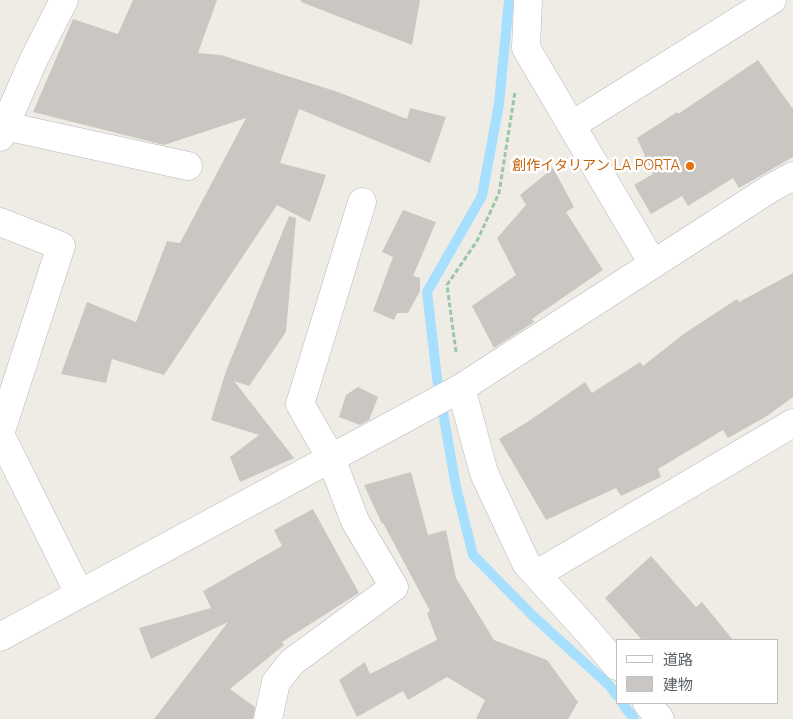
<!DOCTYPE html>
<html>
<head>
<meta charset="utf-8">
<style>
  body { margin:0 }
  #map { position:relative; width:793px; height:719px; overflow:hidden; background:#efece5; font-family:Raleway,"Noto Sans JP",sans-serif }
  canvas { display:block }
  .legend { position:absolute; left:616px; top:639px; width:162px; height:65px; box-sizing:border-box; background:#fff; border:1px solid #bec0c2; margin:0; padding:6px 9px; list-style:none; font-size:15px; color:#5d6266 }
  .legend li { display:flex; align-items:center; gap:10px; height:25px }
  .legend b { width:25px; border:1px solid #bec0c2 }
</style>
</head>
<body>
<div id="map">
<canvas width="793" height="719"></canvas>
<ul class="legend">
<li><b style="height:6px;background:#fff"></b>道路</li>
<li><b style="height:14px;background:#cac7c2"></b>建物</li>
</ul>
</div>
<script>
const context = document.querySelector('canvas').getContext('2d');
context.lineJoin = 'round';
const toPath = rows => new Path2D(rows.map(r => 'M' + r).join(''));
function trace(path, color, width, dash) { context.strokeStyle = color; context.lineWidth = width; context.lineCap = dash ? 'butt' : 'round'; context.setLineDash(dash || []); context.stroke(path); }
function fillPath(path, color) { context.fillStyle = color; context.fill(path, 'evenodd'); }
function drawText(font, color, halo, rows, align = 'center') {
  context.font = font + ' Raleway,"Noto Sans JP",sans-serif'; context.lineWidth = 5; context.setLineDash([]); context.textBaseline = 'middle'; context.strokeStyle = halo; context.fillStyle = color; for (const [text, x, y, turn = 0] of rows) {
    context.save(); context.translate(x, y); context.rotate((+turn || 0) * Math.PI / 180); context.textAlign = isNaN(turn) ? turn : align; if (halo) context.strokeText(text, 0, 0); context.fillText(text, 0, 0); context.restore();
  }
}
trace(toPath([
  [509,0,499,104,482,196,427,292,437,378,456,487,473,555,533,616,609,685,617,696],
  [622,703,634,719]
]), '#a7dffe', 10);
fillPath(toPath([
  [133,0,217,0,198,53,221,55,338,92,407,119,410,108,446,117,430,163,299,109,280,163,326,175,310,222,277,205,164,375,112,359,106,383,61,374,87,302,136,322,167,241,180,243,246,118,164,145,33,112,73,19,118,34],
  [301,0,420,0,412,45,301,2],
  [758,60,793,109,793,157,739,188,733,178,688,206,682,196,651,214,634,185,653,174,637,138,677,112,678,114],
  [553,168,574,207,566,212,603,270,532,319,534,322,494,348,472,306,516,275,497,238,526,205,520,195],
  [403,210,436,222,413,276,420,278,420,291,408,313,397,313,394,320,373,311,393,257,382,252],
  [289,216,296,218,286,332,249,386,234,381,294,458,240,482,230,457,259,435,211,420,226,371],
  [793,273,793,397,767,416,728,438,723,430,658,469,661,477,621,496,616,488,546,520,499,439,529,421,585,382,592,393,640,362,643,366,685,333,737,299,739,302],
  [358,387,378,397,369,420,360,425,339,417,346,395],
  [411,472,428,535,446,530,456,578,494,640,547,660,578,702,568,719,476,719,485,700,447,677,408,700,403,691,357,717,339,680,365,662,370,674,437,640,427,613,430,611,383,523,382,524,364,485],
  [313,509,359,593,282,642,284,645,230,689,255,707,253,719,154,719,228,622,151,659,139,628,211,608,203,591,282,546,274,530],
  [651,556,696,607,702,602,733,640,642,640,605,598]
]), '#cac7c2');
const minor = toPath([
  [528,0,526,48,653,264],
  [572,125,772,0],
  [5,126,188,166],
  [0,137,34,59,64,0],
  [0,222,61,246,0,434],
  [461,388,484,473,526,563,592,636,617,666],
  [0,434,79,593],
  [537,574,793,423],
  [0,637,461,388,771,188,793,176],
  [647,703,660,719],
  [268,719,276,682,292,662,394,587,355,521,331,458,300,404,362,202]
]);
trace(minor, '#b6b8bc', 29);
trace(toPath([
  [456,352,447,285,477,241,499,193,515,92]
]), '#9cc7a4', 3, [5, 2.5]);
trace(minor, '#fff', 28);
for (const [x, y, r, color] of [
  [690,166,5,"#e8710a"]
]) { const dot = new Path2D(); dot.arc(x, y, r, 0, 2 * Math.PI); context.fillStyle = color; context.fill(dot); trace(dot, '#fff', 2); }
drawText('14px', '#c56008', '#fff', [
  ["創作イタリアン LA PORTA",680,166]
], 'right');
</script>
</body>
</html>
